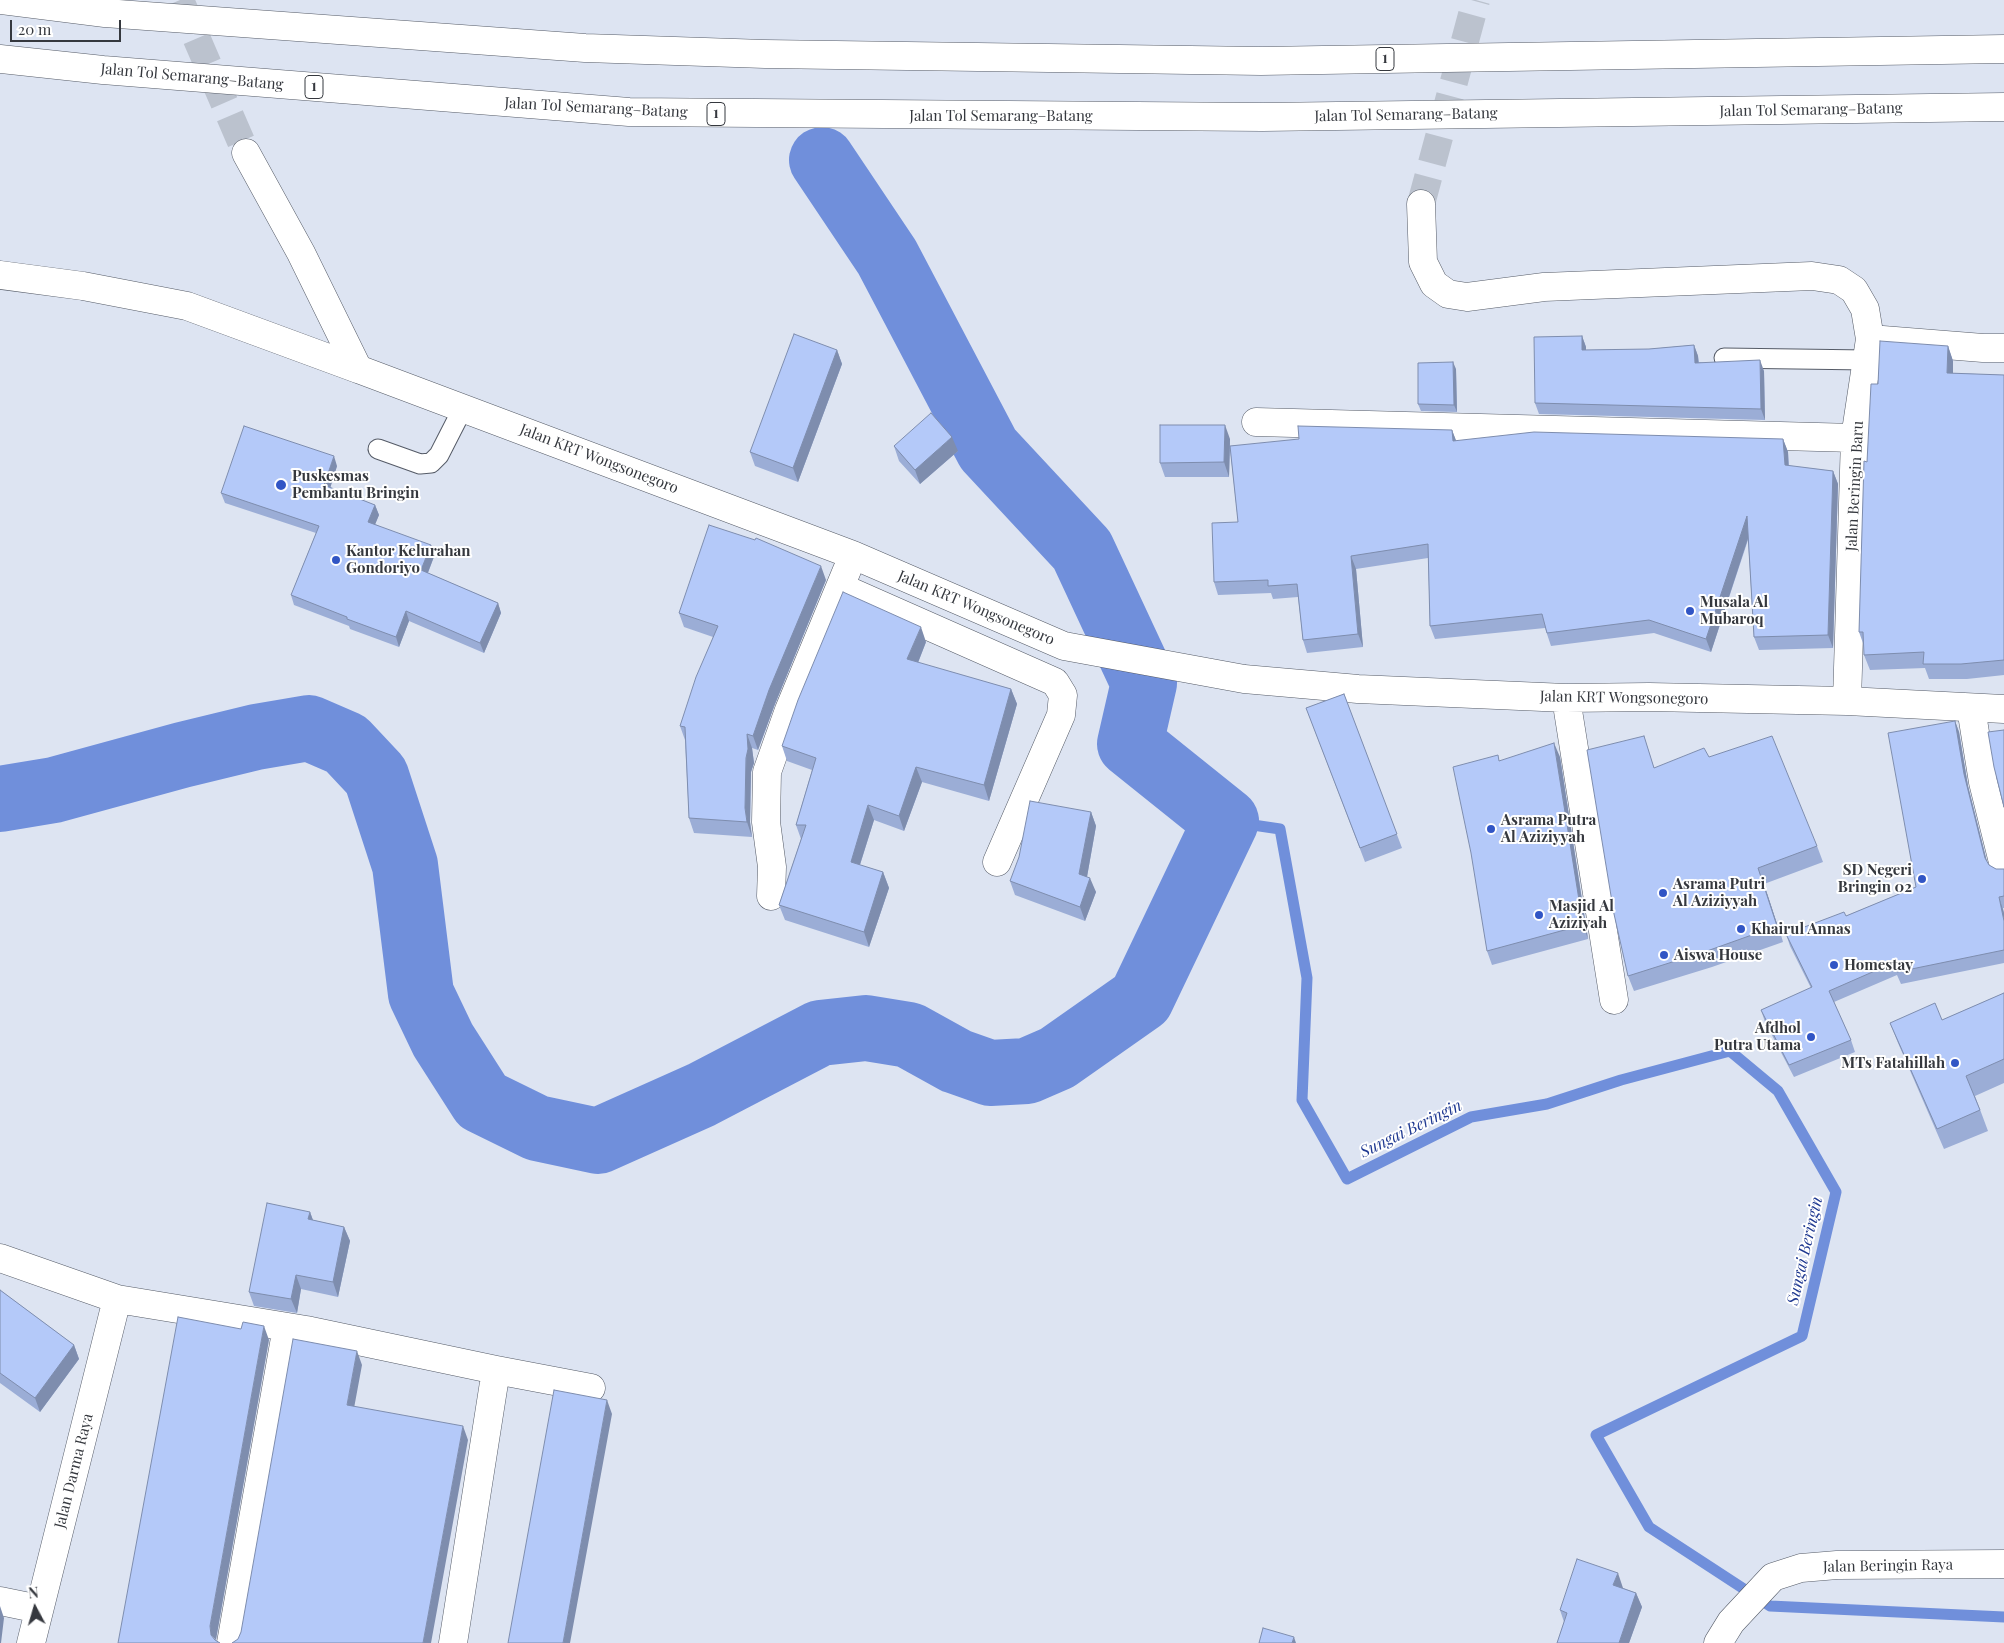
<!DOCTYPE html>
<html>
<head>
<meta charset="utf-8">
<style>
  body { margin:0 }
  #map { position:relative; width:2004px; height:1643px; overflow:hidden; background:#dde4f2; font-family:"Playfair Display",serif }
  canvas { display:block }
  .north { position:absolute; left:10px; top:1583px; width:50px; height:50px; -webkit-text-stroke:4px #fff; paint-order:stroke; rotate:354deg; font-size:14px; font-weight:700; line-height:20px; text-align:center; color:#35383e }
  .north::after { content:''; display:block; margin:auto; width:18px; height:22px; background:#35383e; clip-path:polygon(50% 0,100% 100%,50% 72%,0 100%) }
  .scale { position:absolute; left:10px; top:20px; width:111px; height:22px; box-sizing:border-box; border:2px solid #35383e; border-top:0; padding-left:6px; font-size:15px; line-height:18px; white-space:nowrap; color:#35383e; -webkit-text-stroke:4px #fff; paint-order:stroke }
</style>
</head>
<body>
<div id="map">
<canvas width="2004" height="1643"></canvas>
<div class="north">N</div>
<div class="scale">20 m</div>
</div>
<script>
const context = document.querySelector('canvas').getContext('2d');
context.lineJoin = 'round';
const toPath = rows => new Path2D(rows.map(r => 'M' + r).join(''));
function trace(path, color, width, dash) { context.strokeStyle = color; context.lineWidth = width; context.lineCap = dash ? 'butt' : 'round'; context.setLineDash(dash || []); context.stroke(path); }
function fillPath(path, color) { context.fillStyle = color; context.fill(path, 'evenodd'); }
function drawText(font, color, halo, rows, align = 'center') {
  context.font = font + ' "Playfair Display",serif'; context.lineWidth = 4; context.setLineDash([]); context.textBaseline = 'middle'; context.strokeStyle = halo; context.fillStyle = color; for (const [text, x, y, turn = 0] of rows) {
    context.save(); context.translate(x, y); context.rotate((+turn || 0) * Math.PI / 180); context.textAlign = isNaN(turn) ? turn : align; if (halo) context.strokeText(text, 0, 0); context.fillText(text, 0, 0); context.restore();
  }
}
trace(toPath([
  [1226,821,1280,829,1307,978,1302,1100,1347,1179,1471,1117,1547,1104,1621,1080,1730,1051,1778,1091,1836,1192,1802,1336,1596,1435,1649,1527,1770,1606,2004,1617]
]), '#708fdb', 11);
trace(toPath([
  [0,799,54,790,182,755,256,737,309,728,346,744,376,776,405,865,421,994,443,1040,482,1101,537,1128,598,1141,701,1095,820,1033,866,1028,909,1035,956,1061,990,1073,1027,1071,1057,1058,1141,999,1226,821,1130,744,1144,683,1082,550,988,449,887,257,822,160]
]), '#708fdb', 66);
trace(toPath([
  [180,0,246,153],
  [1421,204,1476,0]
]), '#bbc2ce', 28, [28, 14]);
const lane = toPath([
  [1724,358,1867,360],
  [378,449,420,464,431,463,439,455,463,408]
]);
const street = toPath([
  [246,153,301,253,358,369,853,555,1064,646,1244,679,1358,689,1566,698,1649,697,1847,701,2004,709],
  [1421,204,1423,262,1434,284,1448,294,1467,297,1544,287,1812,276,1839,280,1854,290,1865,309,1870,339,1855,438,1847,701],
  [0,275,83,286,187,306,358,369],
  [1870,339,1983,348,2004,348],
  [1256,422,1855,438],
  [840,587,1055,682,1063,695,1061,715,997,862],
  [1566,698,1614,1000],
  [1971,708,1983,782,2004,866],
  [771,896,772,867,766,822,767,772,789,710,847,570],
  [0,1258,117,1299,306,1330,496,1370,591,1388],
  [0,1601,39,1609],
  [31,1643,117,1299],
  [231,1643,287,1327],
  [453,1643,496,1370]
]);
const secondary = toPath([
  [1718,1643,1731,1622,1773,1577,1801,1568,1837,1565,2004,1564]
]);
const highway = toPath([
  [0,0,105,13,585,48,765,54,1261,61,2004,49],
  [0,59,103,70,629,112,1263,117,2004,107]
]);
trace(lane, '#555b67', 21);
trace(street, '#555b67', 29);
trace(secondary, '#555b67', 29);
trace(highway, '#555b67', 29);
trace(lane, '#fff', 19);
trace(street, '#fff', 28);
trace(secondary, '#fff', 28);
trace(highway, '#fff', 28);
fillPath(toPath([
  [1582,336,1586,347,1586,350,1649,349,1694,345,1698,356,1699,362,1764,371,1765,420,1539,414,1535,403],
  [1948,346,1953,361,1953,373,2004,375,2004,675,1967,679,1929,679,1925,668,1870,670,1864,655,1864,646,1859,632,1867,462,1878,384],
  [837,350,842,364,798,482,755,466,750,452],
  [1456,369,1457,412,1421,411,1418,404],
  [1452,430,1456,441,1783,439,1788,452,1789,466,1833,471,1838,484,1833,648,1759,650,1754,637,1748,540,1711,652,1654,633,1551,646,1545,628,1435,639,1430,626,1428,558,1356,569,1363,647,1307,653,1303,640,1298,597,1273,599,1271,593,1218,595,1214,582,1238,522,1230,448,1229,477,1165,477,1160,463,1230,439,1230,446],
  [894,446,958,451,920,484,899,461],
  [337,466,330,488,375,505,379,515,375,524,435,554,428,573,498,603,501,613,484,653,409,621,399,647,350,629,349,626,294,605,291,595,316,533,225,503,221,493],
  [826,580,775,704,758,750,752,748,754,763,751,772,750,822,752,837,694,833,689,818,685,740,680,726,713,637,684,627,679,613],
  [926,642,918,663,1011,689,1017,704,989,801,922,782,904,831,874,820,860,865,883,872,889,888,869,947,785,920,779,905,801,839,796,825,812,770,787,761,782,746],
  [1344,694,1402,848,1365,862,1306,708],
  [1955,721,1959,732,1968,786,1987,862,1989,865,1996,869,2004,869,2004,908,2003,908,2004,913,2004,963,1901,984,1897,975,1834,1002,1851,1040,1855,1052,1794,1077,1765,1022,1761,1010,1811,988,1790,946,1786,934,1846,916,1916,887],
  [1644,736,1654,768,1709,757,1817,846,1823,862,1764,884,1783,942,1712,967,1634,991,1628,976],
  [1560,757,1588,939,1492,965,1487,951,1500,761],
  [1091,812,1096,826,1087,877,1096,892,1085,921,1015,895,1010,881],
  [2004,993,2004,1083,1975,1096,1988,1131,1944,1149,1898,1043,1890,1023,1942,1020],
  [310,1212,313,1220,344,1227,350,1241,338,1297,301,1289,297,1313,254,1306,249,1292],
  [0,1290,74,1345,79,1359,40,1412,0,1383],
  [1623,1588,1636,1593,1642,1607,1629,1643,1557,1643,1564,1622,1560,1610]
]), '#9badd6');
fillPath(toPath([
  [1582,336,1586,347,1586,361,1582,350],
  [1694,345,1698,356,1699,374,1695,363],
  [1948,346,1953,361,1953,389,1947,373],
  [837,350,842,364,798,482,793,468],
  [1760,360,1764,371,1765,420,1761,409],
  [1453,362,1456,369,1457,412,1454,405],
  [1225,425,1230,439,1229,477,1224,462],
  [1452,430,1457,443,1453,441],
  [952,437,958,451,920,484,915,470],
  [1783,439,1788,452,1789,478,1785,465],
  [334,456,337,466,328,495,324,485],
  [1833,471,1838,484,1833,648,1828,635],
  [375,505,379,515,372,532,368,522],
  [1747,516,1751,529,1711,652,1706,639],
  [431,545,435,554,425,580,421,570],
  [1351,556,1356,569,1363,647,1358,634],
  [821,566,826,580,775,704,758,750,753,736,769,690],
  [498,603,501,613,484,653,480,643],
  [406,611,409,621,399,647,396,637],
  [921,627,926,642,913,675,907,659],
  [1011,689,1017,704,989,801,984,785],
  [1955,721,1959,732,1968,786,1989,870,1985,858,1964,774],
  [747,734,752,748,754,763,751,772,750,822,752,837,747,822,745,808],
  [1554,743,1560,757,1588,939,1583,925],
  [916,767,922,782,904,831,899,816],
  [868,805,874,820,856,877,851,862],
  [1091,812,1096,826,1085,888,1079,874],
  [1758,868,1764,884,1783,942,1777,926],
  [883,872,889,888,869,947,864,932],
  [1090,878,1096,892,1085,921,1080,907],
  [1999,897,2004,913,2004,921],
  [310,1212,315,1226,308,1219],
  [344,1227,350,1241,338,1297,333,1282],
  [296,1275,301,1289,297,1313,291,1299],
  [264,1326,269,1340,216,1640,211,1635,210,1626],
  [74,1345,79,1359,40,1412,35,1398],
  [357,1351,362,1365,352,1419,347,1405],
  [607,1400,612,1414,570,1643,563,1643],
  [463,1426,468,1440,431,1643,423,1643],
  [1618,1573,1623,1588,1618,1599,1613,1585],
  [1636,1593,1642,1607,1629,1643,1619,1643],
  [0,1606,4,1618,1,1643,0,1643],
  [1294,1637,1296,1643,1292,1643]
]), '#7e8dae');
const building = toPath([
  [794,334,837,350,793,468,750,452,794,334],
  [1582,336,1582,350,1649,349,1694,345,1695,363,1760,360,1761,409,1535,403,1534,337,1582,336],
  [1880,341,1948,346,1947,373,2004,375,2004,660,1961,664,1923,664,1924,652,1864,655,1863,632,1859,632,1864,461,1867,462,1871,384,1878,384,1880,341],
  [1453,362,1454,405,1418,404,1418,363,1453,362],
  [931,413,952,437,915,470,894,446,931,413],
  [1160,425,1225,425,1224,462,1160,463,1160,425],
  [244,426,334,456,324,485,375,505,368,522,431,545,421,570,498,603,480,643,406,611,396,637,347,619,347,617,291,595,319,526,221,493,244,426],
  [1298,426,1452,430,1453,441,1534,432,1783,439,1785,465,1833,471,1828,635,1754,637,1747,516,1706,639,1649,620,1547,633,1542,614,1430,626,1428,544,1351,556,1358,634,1303,640,1297,584,1268,586,1268,580,1214,582,1212,523,1238,522,1230,446,1299,439,1298,426],
  [709,525,755,540,756,538,821,566,769,690,753,736,747,734,748,749,746,758,745,808,747,822,689,818,685,727,680,726,696,677,718,626,679,613,709,525],
  [843,592,921,627,907,659,1011,689,984,785,916,767,899,816,868,805,851,862,883,872,864,932,779,905,806,825,796,825,816,758,782,746,798,700,843,592],
  [1344,694,1397,834,1360,848,1306,708,1344,694],
  [1955,721,1964,774,1985,858,1989,865,1996,869,2004,869,2004,896,1999,897,2004,921,2004,950,1897,972,1893,963,1829,991,1851,1040,1789,1065,1761,1010,1812,987,1786,934,1844,912,1846,916,1916,887,1888,733,1955,721],
  [2004,730,2004,807,1994,767,1988,732,2004,730],
  [1644,736,1654,768,1704,748,1709,757,1772,736,1817,846,1758,868,1777,926,1707,951,1628,976,1614,914,1587,750,1644,736],
  [1554,743,1583,925,1487,951,1471,853,1453,767,1498,755,1499,761,1554,743],
  [1030,801,1091,812,1079,874,1090,878,1080,907,1010,881,1019,857,1030,801],
  [2004,993,2004,1059,1966,1076,1980,1110,1937,1129,1890,1023,1935,1003,1942,1020,2004,993],
  [267,1203,310,1212,308,1219,344,1227,333,1282,296,1275,291,1299,249,1292,267,1203],
  [0,1290,74,1345,35,1398,0,1373,0,1290],
  [178,1317,241,1329,243,1322,264,1326,210,1626,211,1635,215,1640,220,1643,118,1643,178,1317],
  [293,1339,357,1351,347,1405,463,1426,423,1643,232,1643,238,1639,241,1632,293,1339],
  [554,1390,607,1400,563,1643,508,1643,554,1390],
  [1577,1559,1618,1573,1613,1585,1636,1593,1619,1643,1557,1643,1567,1613,1560,1610,1577,1559],
  [1263,1628,1294,1637,1292,1643,1259,1643,1263,1628]
]);
fillPath(building, '#b4c9f9');
trace(building, '#7e8dae', 1);
for (const [x, y, r, color] of [
  [281,485,6,"#3155c5"],
  [336,560,5,"#3155c5"],
  [1690,611,5,"#3155c5"],
  [1491,829,5,"#3155c5"],
  [1922,879,5,"#3155c5"],
  [1663,893,5,"#3155c5"],
  [1539,915,5,"#3155c5"],
  [1741,929,5,"#3155c5"],
  [1664,955,5,"#3155c5"],
  [1834,965,5,"#3155c5"],
  [1811,1037,5,"#3155c5"],
  [1955,1063,5,"#3155c5"]
]) { const dot = new Path2D(); dot.arc(x, y, r, 0, 2 * Math.PI); context.fillStyle = color; context.fill(dot); trace(dot, '#fff', 2); }
for (const [x, y, w] of [
  [1385,59,18],
  [314,87,18],
  [716,114,18]
]) { const box = new Path2D(); box.roundRect(x - w / 2, y - 11.5, w, 23, 4); context.fillStyle = '#fff'; context.fill(box); trace(box, '#35383e', 1); }
drawText('bold 14px', '#35383e', null, [
  ["1",1385,59],
  ["1",314,87],
  ["1",716,114]
]);
drawText('15px', '#35383e', '#fff', [
  ["Jalan Tol Semarang–Batang",192,77,5],
  ["Jalan Tol Semarang–Batang",596,108,3],
  ["Jalan Tol Semarang–Batang",1811,110,-1],
  ["Jalan Tol Semarang–Batang",1406,115,-1],
  ["Jalan Tol Semarang–Batang",1001,116],
  ["Jalan KRT Wongsonegoro",599,459,21],
  ["Jalan Beringin Baru",1855,486,-87],
  ["Jalan KRT Wongsonegoro",976,608,23],
  ["Jalan KRT Wongsonegoro",1624,698,1],
  ["Jalan Darma Raya",74,1471,-76],
  ["Jalan Beringin Raya",1888,1566,-1]
]);
drawText('bold 15px', '#35383e', '#fff', [
  ["Puskesmas",292,476],
  ["Pembantu Bringin",292,493],
  ["Kantor Kelurahan",346,551],
  ["Gondoriyo",346,568],
  ["Musala Al",1700,602],
  ["Mubaroq",1700,619],
  ["Asrama Putra",1501,820],
  ["Al Aziziyyah",1501,837],
  ["SD Negeri",1912,870,"right"],
  ["Bringin 02",1912,887,"right"],
  ["Asrama Putri",1673,884],
  ["Al Aziziyyah",1673,901],
  ["Masjid Al",1549,906],
  ["Aziziyah",1549,923],
  ["Khairul Annas",1751,929],
  ["Aiswa House",1674,955],
  ["Homestay",1844,965],
  ["Afdhol",1801,1028,"right"],
  ["Putra Utama",1801,1045,"right"],
  ["MTs Fatahillah",1945,1063,"right"]
], 'left');
drawText('italic 16px', '#1f3991', '#fff', [
  ["Sungai Beringin",1411,1129,-26],
  ["Sungai Beringin",1805,1251,-77]
]);
</script>
</body>
</html>
